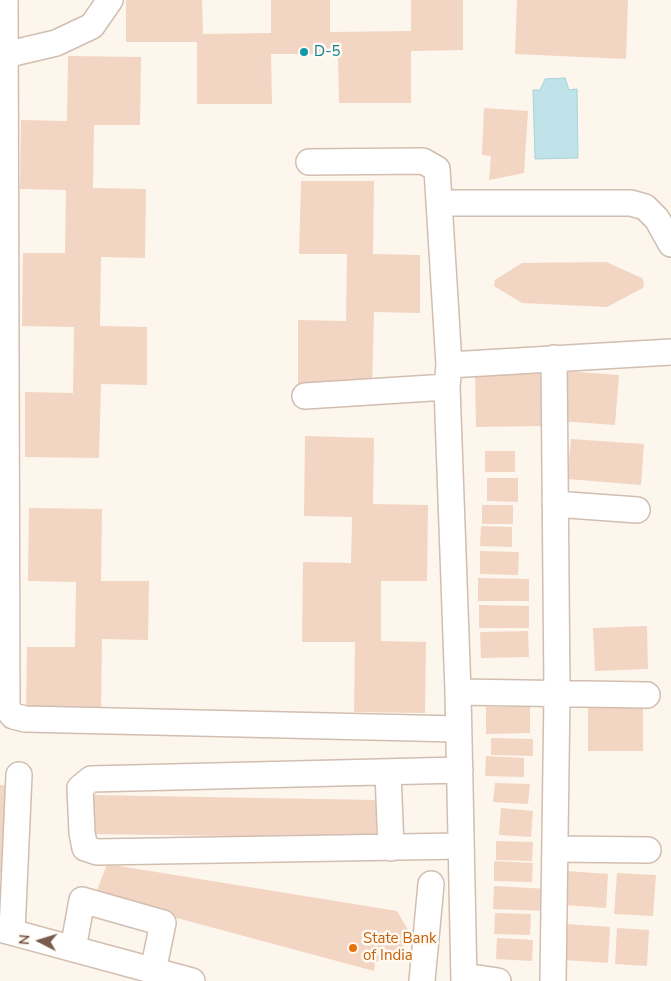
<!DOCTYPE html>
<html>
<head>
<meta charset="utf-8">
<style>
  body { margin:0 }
  #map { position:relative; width:671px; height:981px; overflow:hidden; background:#fdf6ec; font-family:"Nunito Sans",sans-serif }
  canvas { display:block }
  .north { position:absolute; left:15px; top:916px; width:50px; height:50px; -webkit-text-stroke:4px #fffaf3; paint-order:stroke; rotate:275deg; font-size:14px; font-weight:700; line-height:20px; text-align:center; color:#7a5c4d }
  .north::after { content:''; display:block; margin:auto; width:18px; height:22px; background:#7a5c4d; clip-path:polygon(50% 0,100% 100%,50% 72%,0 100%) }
</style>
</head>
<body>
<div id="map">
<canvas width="671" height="981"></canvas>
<div class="north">N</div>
</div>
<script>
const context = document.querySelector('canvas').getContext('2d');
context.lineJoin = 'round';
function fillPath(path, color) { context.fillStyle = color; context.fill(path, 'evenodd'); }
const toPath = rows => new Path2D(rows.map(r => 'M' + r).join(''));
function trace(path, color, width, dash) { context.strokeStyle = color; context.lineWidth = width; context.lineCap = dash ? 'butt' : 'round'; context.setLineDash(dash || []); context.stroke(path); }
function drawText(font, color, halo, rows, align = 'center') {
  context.font = font + ' "Nunito Sans",sans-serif'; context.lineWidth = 5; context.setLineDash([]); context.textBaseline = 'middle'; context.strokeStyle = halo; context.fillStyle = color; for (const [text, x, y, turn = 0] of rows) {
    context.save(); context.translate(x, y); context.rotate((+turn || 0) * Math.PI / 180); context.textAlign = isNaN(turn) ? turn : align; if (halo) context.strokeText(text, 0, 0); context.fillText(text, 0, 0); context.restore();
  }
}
const water = toPath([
  [565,78,569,90,577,89,578,158,535,159,533,90,540,90,545,79,565,78]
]);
fillPath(water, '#bfe3e8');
trace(water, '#a5d3da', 1);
fillPath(toPath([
  [126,0,202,0,203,34,271,33,271,0,330,0,330,32,411,31,411,0,463,0,463,50,411,51,411,103,339,103,338,54,271,54,272,104,197,104,197,42,126,42],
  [517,0,628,0,626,59,515,54],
  [68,56,141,57,140,125,94,125,93,188,146,189,145,258,101,257,100,326,147,327,147,385,101,384,99,458,25,457,25,392,73,393,74,327,22,326,23,253,65,253,66,190,20,189,21,120,67,121],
  [484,108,528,111,524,173,489,180,491,156,482,155],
  [301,181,374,181,373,254,420,255,420,313,374,312,372,385,298,385,298,320,346,321,347,254,299,254],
  [606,262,642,278,644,282,643,288,607,307,522,303,494,286,495,280,522,263],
  [564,371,619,375,615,425,560,421],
  [475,372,543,372,544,426,476,427],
  [305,436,374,438,373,504,428,505,427,581,381,581,381,641,426,642,425,713,354,712,355,642,302,642,303,562,351,563,352,517,304,516],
  [571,439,644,444,641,485,567,479],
  [485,451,515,451,515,472,485,472],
  [487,478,518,478,518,502,487,501],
  [482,505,513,505,513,524,482,524],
  [29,508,102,509,101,581,149,581,148,640,102,639,101,713,26,712,27,647,75,647,76,582,28,581],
  [481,526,512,527,512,547,480,546],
  [480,551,519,552,518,575,480,574],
  [478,578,529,579,529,601,478,601],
  [479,605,529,606,529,628,479,628],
  [647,626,648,669,595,671,593,628],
  [528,631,529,657,481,658,480,632],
  [588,701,643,701,643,751,588,751],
  [486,707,530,707,530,733,486,734],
  [491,738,533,739,533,756,491,755],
  [486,756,524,758,524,777,485,776],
  [495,783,530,784,528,804,493,802],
  [0,785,11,786,5,874,0,873],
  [91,795,377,800,376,838,91,834],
  [501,808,533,811,531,837,499,835],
  [496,841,533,842,532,861,496,860],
  [494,861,533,863,532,882,494,881],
  [107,864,397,911,411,935,397,957,375,962,374,971,95,896],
  [567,871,608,874,606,908,564,905],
  [617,873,656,875,653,916,614,914],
  [494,886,548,889,547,911,493,909],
  [495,913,531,914,530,935,494,934],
  [567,924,610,927,608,963,564,960],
  [617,928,649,930,647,966,615,964],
  [497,938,533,940,532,961,496,959]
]), '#f3d5c3');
const minor = toPath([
  [5,0,7,708,13,716,25,719,458,729],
  [5,55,56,43,92,26,110,0],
  [309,162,423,161,437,169,449,365,447,387,458,692,464,981],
  [439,203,631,203,645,207,657,219,671,244],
  [449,365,671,352],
  [305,396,447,387],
  [555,504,637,510],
  [458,692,647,695],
  [460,770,91,779,80,788,82,833,85,848,97,852,461,846],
  [388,773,391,848],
  [556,849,648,850],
  [0,929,192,981],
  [12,932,19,775],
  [73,949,82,900,163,923,153,971],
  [464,976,498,981],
  [422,981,431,884],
  [553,981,557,693,554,358]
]);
trace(minor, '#d1beb0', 28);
trace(minor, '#fff', 25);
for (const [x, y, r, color] of [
  [304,52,5,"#0f9aa8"],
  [353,948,5,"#e8710a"]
]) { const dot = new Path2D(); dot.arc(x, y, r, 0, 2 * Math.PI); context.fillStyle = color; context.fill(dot); trace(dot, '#fffaf3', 2); }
drawText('15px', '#0d838f', '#fffaf3', [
  ["D-5",314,52]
], 'left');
drawText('15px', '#c56008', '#fffaf3', [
  ["State Bank",363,939],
  ["of India",363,956]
], 'left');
</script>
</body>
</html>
